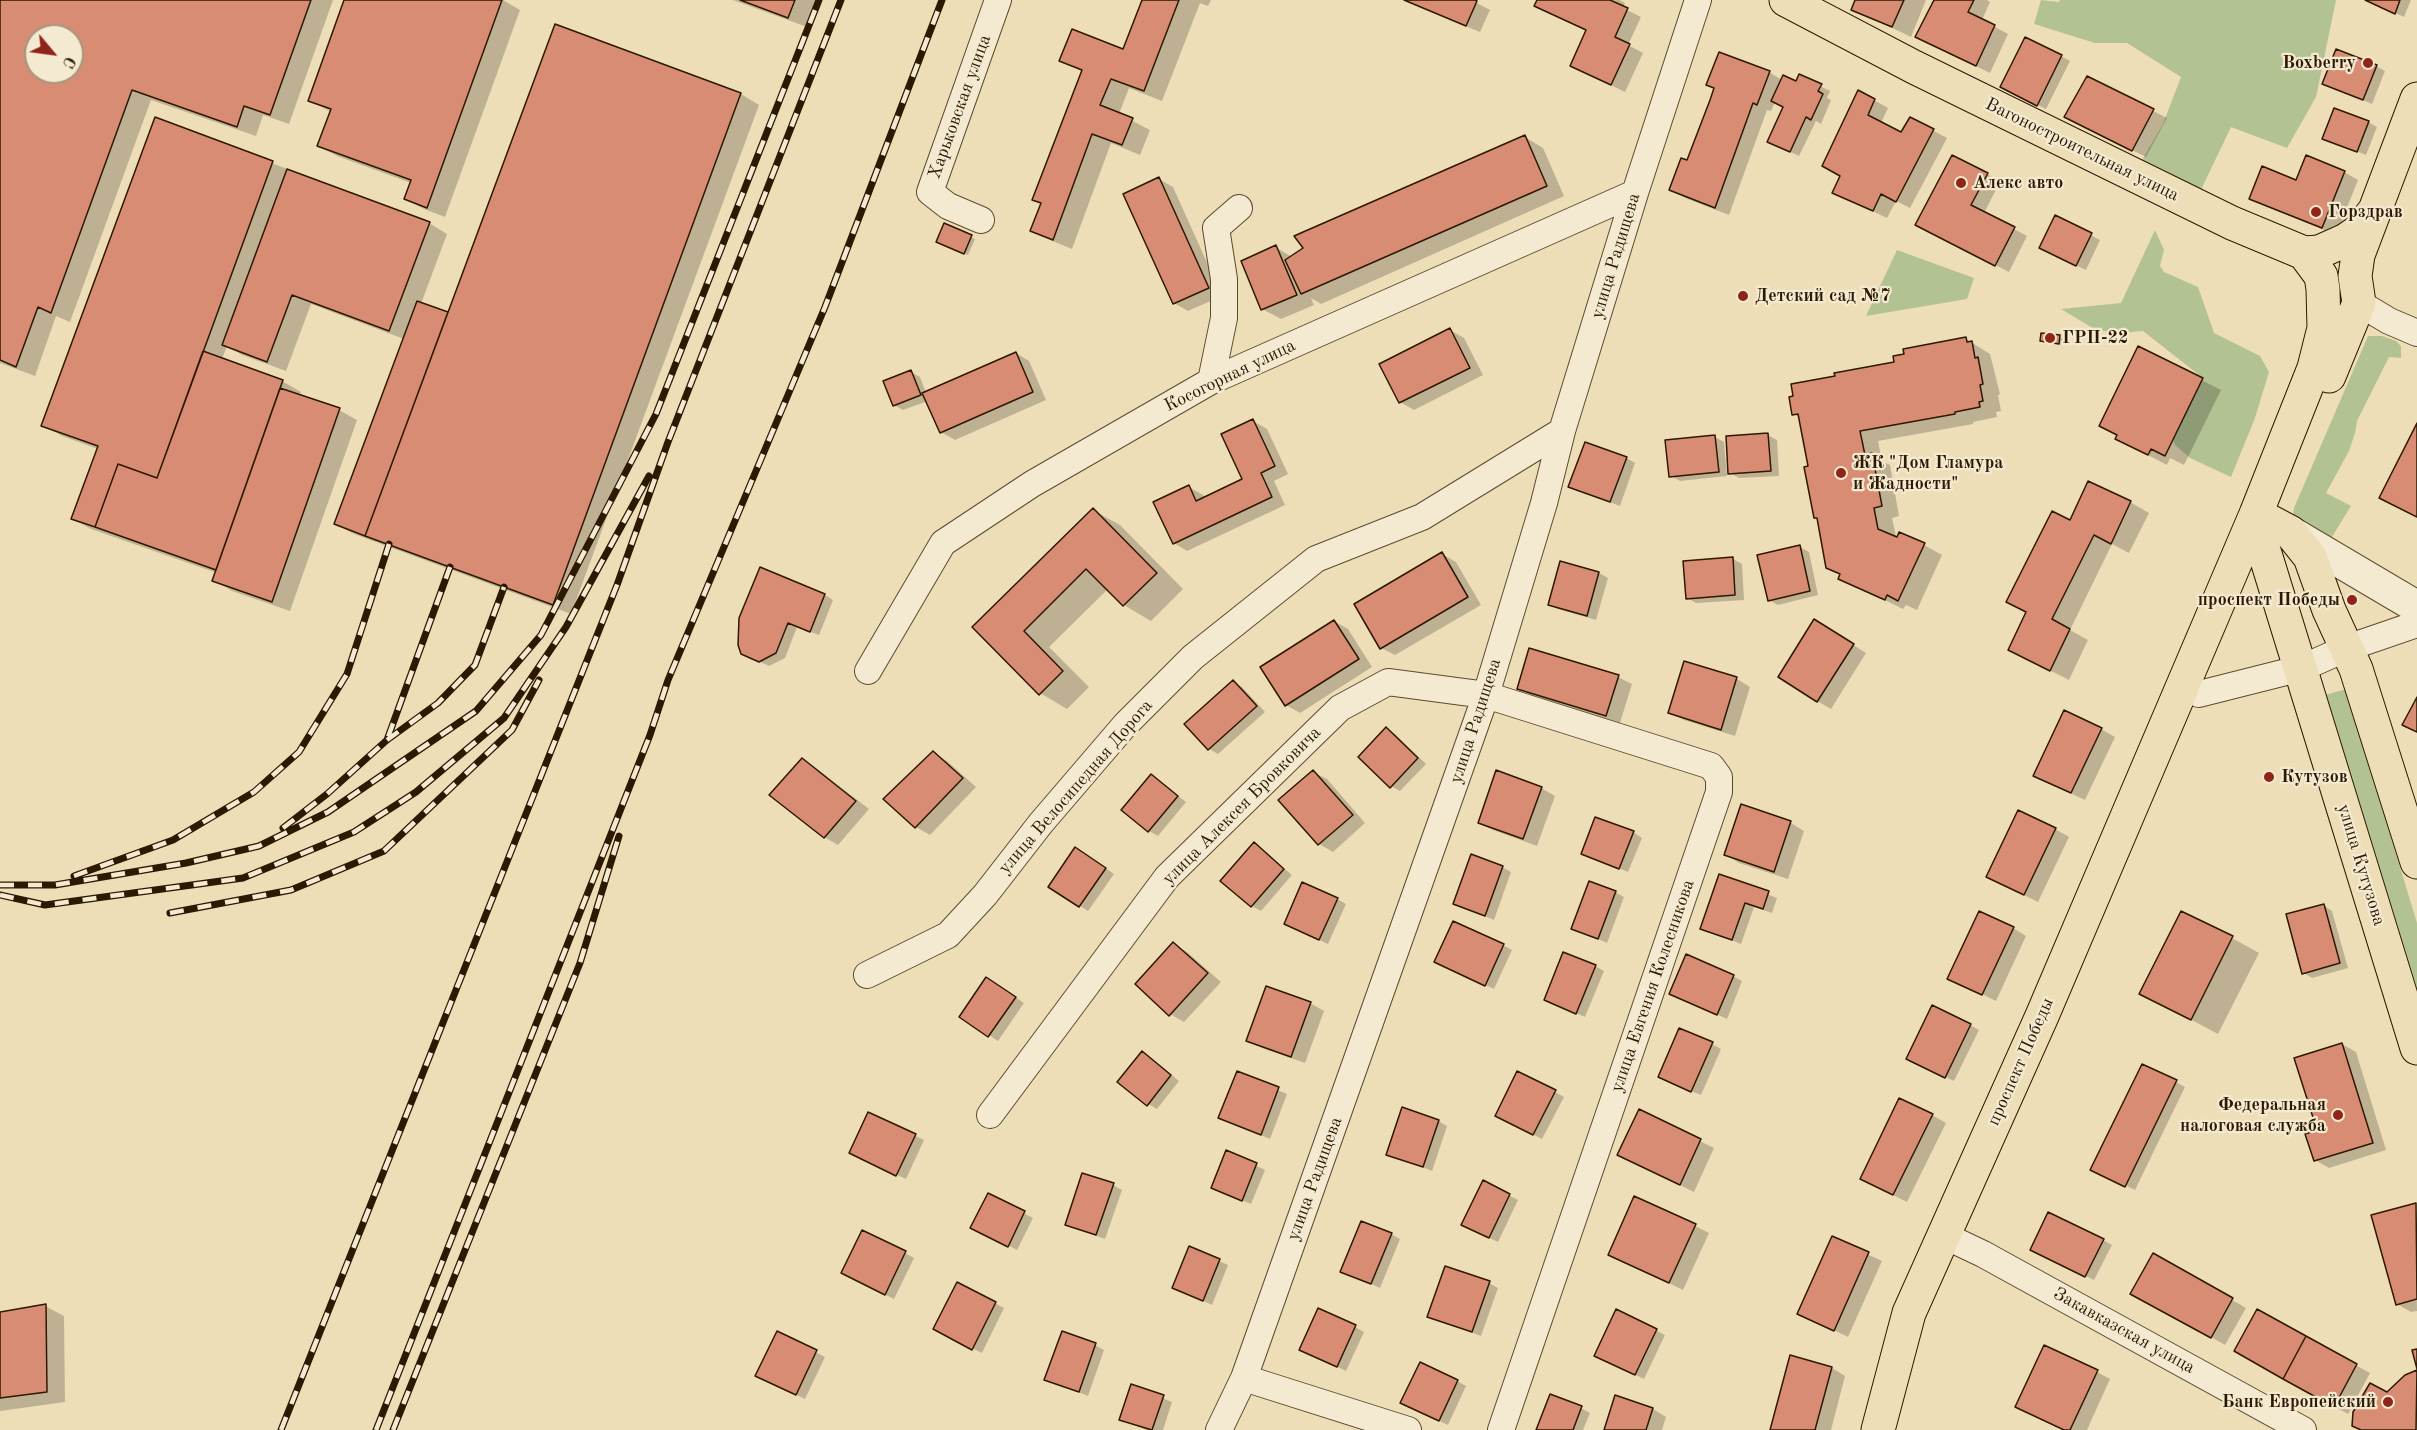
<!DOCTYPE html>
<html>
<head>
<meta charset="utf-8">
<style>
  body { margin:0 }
  #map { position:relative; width:2417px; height:1430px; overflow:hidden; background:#eedeb8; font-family:"Old Standard TT",serif }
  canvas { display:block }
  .north { position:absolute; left:24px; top:24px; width:60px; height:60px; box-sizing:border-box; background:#f4ead1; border:2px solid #a4967d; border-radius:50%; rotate:119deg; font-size:16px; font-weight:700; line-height:24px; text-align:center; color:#2d1800 }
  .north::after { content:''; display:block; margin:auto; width:21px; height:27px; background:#8f2418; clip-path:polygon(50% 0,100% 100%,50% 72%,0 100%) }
</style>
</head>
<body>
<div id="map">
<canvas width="2417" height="1430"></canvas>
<div class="north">С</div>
</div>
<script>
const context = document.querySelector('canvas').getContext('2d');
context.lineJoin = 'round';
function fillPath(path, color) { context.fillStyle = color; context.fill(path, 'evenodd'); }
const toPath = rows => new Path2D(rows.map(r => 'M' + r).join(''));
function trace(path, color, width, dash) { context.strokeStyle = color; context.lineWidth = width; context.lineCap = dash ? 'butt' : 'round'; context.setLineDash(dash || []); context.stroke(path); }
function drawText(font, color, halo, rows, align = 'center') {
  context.font = font + ' "Old Standard TT",serif'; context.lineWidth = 4.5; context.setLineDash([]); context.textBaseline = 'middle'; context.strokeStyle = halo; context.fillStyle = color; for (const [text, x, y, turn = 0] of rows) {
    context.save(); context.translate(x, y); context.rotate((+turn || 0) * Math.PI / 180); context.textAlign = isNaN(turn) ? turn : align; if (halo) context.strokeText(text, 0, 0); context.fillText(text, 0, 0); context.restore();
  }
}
fillPath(toPath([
  [2041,0,2059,2,2060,0,2336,0,2316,97,2287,148,2231,127,2199,194,2138,167,2163,124,2181,77,2127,43,2095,43,2034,24],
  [2155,230,2164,250,2160,266,2164,272,2198,287,2214,333,2260,356,2269,372,2255,418,2231,477,2190,458,2175,445,2173,439,2203,378,2143,331,2120,333,2096,330,2061,309,2121,303],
  [1897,250,1974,278,1967,299,1866,316],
  [2368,336,2382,336,2396,341,2401,346,2401,358,2389,357,2357,421,2355,433,2349,451,2326,493,2351,506,2330,540,2292,522,2294,508],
  [2346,689,2417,923,2417,1000,2325,695]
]), '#b3c293');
fillPath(toPath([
  [0,0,333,0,289,124,263,115,256,136,151,100,70,322,56,316,35,376,0,363],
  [36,36,72,36,72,72,36,72],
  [346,0,503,0,520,10,445,217,424,209,405,199,411,183,337,156,319,146,331,112,309,100],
  [733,0,817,0,807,27],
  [1144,0,1211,0,1208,6,1200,3,1162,101,1129,88,1119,114,1150,130,1140,155,1111,143,1072,249,1050,240,1032,230,1083,72,1061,60,1124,51],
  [1402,0,1471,0,1490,10,1480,32],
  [1538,0,1619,0,1625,3,1623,8,1641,17,1628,45,1643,53,1625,92,1572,66,1588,31,1536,6],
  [1857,0,1926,0,1911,37,1853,9],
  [1935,0,1987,0,1990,2,1982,20,2008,34,1990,73,1917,37],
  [2367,0,2411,0,2404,17],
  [556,26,741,94,759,105,571,614,354,534,336,524,404,339,311,304,286,371,242,355,227,346,222,359,282,381,301,392,299,396,339,410,357,420,290,611,232,591,214,580,217,573,91,529,73,519,98,449,62,436,43,425,156,119,429,223,447,234,421,304,449,314],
  [2061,56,2070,61,2046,109,2011,92],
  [2376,66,2385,71,2372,104,2324,83],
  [1769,72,1782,80,1797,83,1800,76,1830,91,1827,98,1831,100,1821,124,1816,121,1799,156,1778,146,1785,107,1775,102,1771,111,1767,110,1729,215,1685,198,1671,190,1688,162,1715,89,1708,85],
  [2088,78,2167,118,2146,157,2080,124],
  [1874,100,1888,108,1881,123,1902,134,1911,119,1947,138,1910,208,1896,201,1887,218,1834,193],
  [2368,122,2377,127,2366,155,2324,138],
  [1525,137,1543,148,1564,196,1321,304,1311,298,1314,305,1281,319,1262,309,1275,247,1292,257],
  [2344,172,2358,180,2336,235,2265,206,2251,198,2297,182],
  [1987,174,2000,182,1984,213,2027,236,2009,272,1931,232],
  [1159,179,1173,187,1222,296,1188,311,1174,303],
  [2056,217,2100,240,2086,270,2050,253],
  [944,225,975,239,968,255,941,244],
  [1450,330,1464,338,1483,375,1414,410,1400,402],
  [2059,337,2063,339,2062,345,2041,340],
  [1966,339,1990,354,2000,394,1998,395,2001,411,1996,412,1997,417,1973,422,1973,424,1878,441,1882,461,1890,465,1899,516,1892,518,1897,541,1924,545,1942,555,1917,610,1906,605,1903,609,1840,578,1842,575,1819,519,1815,517,1809,467,1800,418,1794,414,1896,363],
  [2138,348,2221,390,2184,465,2170,458,2167,465,2117,439],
  [1016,353,1029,361,1046,400,955,440,941,432,928,401,903,410,894,405,911,372,920,377,926,393],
  [1253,421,1267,429,1288,474,1274,481,1285,505,1187,551,1174,543,1189,487,1203,495,1205,498,1244,480],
  [1768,435,1777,440,1779,476,1739,478,1730,473],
  [1715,437,1724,442,1727,476,1680,481,1671,476],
  [1626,458,1635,463,1620,506,1570,487],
  [2130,502,2149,513,2129,553,2112,544,2070,630,2088,640,2069,680,2010,650,2070,522],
  [1093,510,1120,525,1183,589,1151,621,1124,605,1108,589,1049,647,1089,687,1067,709,1040,693,975,627],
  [1800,547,1809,552,1818,595,1778,605,1769,600],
  [1442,554,1456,562,1481,605,1395,655,1381,648],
  [1733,559,1742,564,1744,600,1696,603,1687,598],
  [1561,562,1599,573,1608,578,1596,620,1558,609,1549,604],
  [825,595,833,600,819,635,797,627,785,658,769,666,742,653],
  [1334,621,1348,629,1372,667,1300,713,1286,705,1262,667],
  [1828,629,1866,653,1831,709,1817,701],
  [1685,663,1737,679,1750,687,1735,736,1684,720,1670,713],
  [1618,677,1632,684,1620,723,1532,696,1519,688],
  [1233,682,1242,687,1265,712,1218,754,1209,749],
  [1387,729,1395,734,1426,764,1400,791,1391,786],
  [2101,729,2115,737,2085,800,2049,783],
  [933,753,947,761,976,787,930,835,916,827,885,799],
  [802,760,816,768,869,809,838,845,824,837],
  [1313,772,1327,779,1365,823,1333,852,1319,844],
  [1151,775,1186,802,1158,836,1149,831],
  [1541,788,1555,796,1537,846,1493,830,1479,823],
  [1742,806,1791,823,1804,831,1788,879,1739,863,1726,855],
  [2055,829,2069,837,2038,902,1988,877],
  [1633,832,1642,838,1628,872,1583,853],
  [1254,844,1292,875,1261,911,1252,906],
  [1085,854,1114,874,1088,911,1050,886],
  [1502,867,1511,872,1494,920,1455,903],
  [1720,875,1777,898,1772,913,1754,907,1741,944,1702,928],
  [1615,892,1624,897,1607,943,1573,928],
  [1337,899,1346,904,1328,944,1285,924],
  [2323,905,2332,911,2348,968,2312,978,2304,973],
  [2013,928,2026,936,1996,1001,1949,978],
  [2232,938,2259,953,2218,1034,2141,993],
  [1174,944,1187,952,1221,982,1184,1022,1170,1014],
  [1503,945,1512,950,1494,989,1445,967],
  [1595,966,1604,971,1585,1017,1546,1000],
  [1733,976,1742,981,1727,1019,1671,994],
  [996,984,1024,1003,998,1041,961,1017],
  [1310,1003,1324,1011,1305,1063,1262,1048,1248,1040],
  [1970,1025,1979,1030,1954,1081,1917,1064],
  [1712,1044,1721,1049,1701,1095,1669,1082],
  [2342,1044,2356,1052,2386,1150,2329,1168,2315,1160,2319,1131],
  [1151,1058,1179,1081,1157,1109,1148,1104],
  [1237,1073,1287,1094,1270,1139,1220,1118],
  [2176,1082,2185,1087,2135,1190,2101,1174],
  [1555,1092,1564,1097,1542,1139,1505,1120],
  [1639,1111,1714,1148,1694,1192,1619,1155],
  [869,1114,924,1140,906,1179,860,1158],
  [1932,1115,1946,1123,1907,1202,1875,1186],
  [1438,1121,1447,1126,1432,1171,1388,1154],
  [1227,1152,1265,1170,1251,1204,1221,1192],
  [1483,1182,1518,1200,1498,1242,1472,1230],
  [1113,1185,1122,1190,1105,1239,1067,1225],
  [988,1195,1033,1218,1017,1250,979,1230],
  [2416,1204,2417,1311,2411,1312,2397,1304],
  [1695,1226,1709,1233,1683,1290,1610,1254],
  [1391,1234,1400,1239,1380,1288,1342,1271],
  [1832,1238,1882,1261,1848,1337,1799,1313],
  [2103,1240,2112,1245,2094,1280,2041,1254],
  [1190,1248,1228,1265,1212,1305,1174,1287],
  [905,1253,914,1258,894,1299,852,1278],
  [2153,1255,2246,1308,2225,1345,2132,1293],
  [1489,1283,1498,1288,1481,1336,1429,1316],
  [958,1284,1004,1308,982,1353,943,1334],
  [45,1306,64,1316,65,1402,0,1411,0,1313],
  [1617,1311,1665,1335,1644,1379,1605,1360],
  [2257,1311,2370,1373,2348,1414,2236,1351],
  [1355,1327,1364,1332,1346,1371,1310,1354],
  [778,1333,825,1357,805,1399,766,1380],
  [1095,1345,1104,1350,1088,1396,1046,1379],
  [1832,1368,1845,1376,1831,1430,1771,1430],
  [2097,1372,2110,1379,2087,1430,2064,1430,2017,1407],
  [2417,1372,2417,1430,2363,1430,2387,1394,2406,1376],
  [1457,1381,1466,1386,1448,1425,1411,1407],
  [1132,1386,1172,1402,1163,1430,1146,1430,1120,1419],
  [1616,1397,1653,1409,1666,1417,1662,1430,1605,1430],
  [1581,1408,1590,1413,1583,1430,1537,1430]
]), '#0003');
const building = toPath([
  [0,0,311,0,270,115,244,106,237,127,132,90,51,313,38,307,16,367,0,360,0,0],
  [36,36,72,36,72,72,36,72,36,36],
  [344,0,502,0,427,208,404,199,411,180,317,146,331,109,308,101,344,0],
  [740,0,795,0,788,18,740,0],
  [1142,0,1179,0,1144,91,1111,79,1100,105,1133,118,1122,145,1092,134,1053,240,1030,231,1041,203,1032,200,1082,70,1059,61,1072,29,1123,49,1142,0],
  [1404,0,1475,0,1477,1,1466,26,1404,0],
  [1537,0,1610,0,1628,8,1615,37,1630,44,1611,85,1570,66,1586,30,1534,6,1537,0],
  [1855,0,1904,0,1892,27,1851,10,1855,0],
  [1934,0,1974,0,1968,12,1995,25,1976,66,1915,37,1934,0],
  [2365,0,2400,0,2395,14,2365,0],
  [555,24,741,93,553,605,365,536,555,24],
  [2025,37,2062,55,2037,106,2000,87,2025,37],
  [2336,49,2377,65,2363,100,2322,84,2336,49],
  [1719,52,1770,71,1757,105,1753,103,1715,208,1669,190,1681,158,1687,160,1710,100,1714,88,1706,85,1719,52],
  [1799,74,1822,84,1818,91,1823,94,1811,120,1806,117,1790,152,1767,142,1783,107,1771,101,1783,75,1796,81,1799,74],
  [2087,76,2154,109,2132,151,2064,117,2087,76],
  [1858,90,1875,99,1868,115,1901,132,1910,117,1934,129,1896,202,1881,194,1873,211,1832,193,1840,176,1822,166,1858,90],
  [2334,108,2369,121,2357,152,2322,139,2334,108],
  [155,117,273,161,157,478,118,464,95,527,71,519,98,446,41,426,155,117],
  [1525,135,1547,186,1301,294,1285,260,1303,248,1294,236,1525,135],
  [1952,155,1988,173,1971,205,2015,227,1995,266,1915,225,1952,155],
  [2306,155,2345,171,2322,228,2249,199,2262,166,2296,180,2306,155],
  [287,169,430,222,389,331,292,295,267,362,222,345,287,169],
  [1159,177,1209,288,1173,304,1123,194,1159,177],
  [2055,215,2092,233,2076,266,2039,248,2055,215],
  [944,223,972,235,964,254,936,242,944,223],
  [1276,245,1297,295,1261,310,1241,261,1276,245],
  [417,301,448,312,365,536,334,524,417,301],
  [1450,328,1470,368,1399,403,1379,364,1450,328],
  [2041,333,2060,335,2059,344,2040,341,2041,333],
  [1966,337,1967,342,1972,341,1975,358,1978,357,1983,384,1980,385,1983,401,1979,402,1980,407,1955,412,1955,414,1860,431,1865,455,1872,453,1882,506,1874,508,1878,529,1897,537,1899,532,1925,543,1898,601,1887,595,1885,600,1838,579,1840,574,1826,568,1817,518,1814,518,1804,467,1808,466,1798,414,1792,415,1789,397,1793,396,1791,384,1835,376,1834,373,1894,362,1893,356,1904,354,1903,349,1966,337],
  [2138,346,2203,378,2165,456,2151,449,2148,455,2115,439,2117,435,2099,426,2138,346],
  [203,351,283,380,216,570,95,527,118,464,157,478,203,351],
  [1016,352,1033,392,940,433,922,393,1016,352],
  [911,370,921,395,893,406,883,381,911,370],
  [280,388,340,408,272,602,212,581,280,388],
  [1253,419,1275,466,1261,473,1272,497,1173,544,1153,502,1189,485,1196,501,1242,479,1221,434,1253,419],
  [2417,423,2417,517,2379,498,2417,423],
  [1768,433,1771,471,1728,474,1726,436,1768,433],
  [1715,435,1719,472,1669,477,1665,440,1715,435],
  [1585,442,1627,457,1610,502,1568,487,1585,442],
  [2088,481,2131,501,2111,544,2094,535,2052,619,2070,629,2050,671,2008,650,2026,612,2006,602,2052,511,2070,520,2088,481],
  [1093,508,1157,573,1123,606,1086,569,1024,631,1063,671,1039,695,972,627,1093,508],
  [1800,545,1810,591,1768,601,1757,555,1800,545],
  [1442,552,1468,597,1380,649,1354,604,1442,552],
  [1733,557,1735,595,1686,599,1683,561,1733,557],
  [1560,561,1599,572,1587,616,1548,605,1560,561],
  [760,567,825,594,810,632,788,623,776,653,759,662,741,654,738,645,739,618,760,567],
  [1814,619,1854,644,1817,702,1778,677,1814,619],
  [1334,620,1359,659,1285,706,1260,667,1334,620],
  [1529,648,1619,675,1606,716,1517,689,1529,648],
  [1684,661,1737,677,1721,730,1668,713,1684,661],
  [1233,680,1257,706,1208,750,1184,724,1233,680],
  [2417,697,2417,732,2402,725,2417,697],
  [2064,710,2102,728,2071,793,2033,776,2064,710],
  [1386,727,1418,758,1390,788,1358,757,1386,727],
  [933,751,963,778,915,828,883,799,933,751],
  [802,758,856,801,824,838,769,795,802,758],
  [1313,770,1353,815,1318,845,1278,800,1313,770],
  [1496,770,1542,787,1523,839,1478,823,1496,770],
  [1151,774,1178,796,1148,832,1121,810,1151,774],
  [1741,804,1791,821,1774,872,1724,855,1741,804],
  [2018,810,2056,828,2024,895,1986,877,2018,810],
  [1595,817,1634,831,1619,869,1581,854,1595,817],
  [1254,842,1284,869,1251,907,1220,881,1254,842],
  [1075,847,1106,868,1079,907,1048,887,1075,847],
  [1471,854,1503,866,1485,916,1453,904,1471,854],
  [1719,874,1769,891,1763,909,1745,903,1732,940,1700,929,1719,874],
  [1589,881,1616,891,1598,939,1571,929,1589,881],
  [1302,882,1338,898,1319,940,1284,924,1302,882],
  [2324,904,2340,963,2302,974,2286,914,2324,904],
  [1979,911,2014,927,1982,995,1947,979,1979,911],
  [2181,911,2233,936,2191,1020,2139,994,2181,911],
  [1453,921,1504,944,1485,986,1434,962,1453,921],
  [1173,942,1208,973,1169,1016,1135,984,1173,942],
  [1563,952,1596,965,1576,1014,1544,1000,1563,952],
  [1686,954,1734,975,1717,1015,1669,994,1686,954],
  [986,977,1016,997,988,1037,959,1017,986,977],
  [1266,986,1311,1002,1291,1057,1246,1041,1266,986],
  [1932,1005,1971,1024,1945,1078,1906,1059,1932,1005],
  [1679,1028,1713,1042,1691,1092,1658,1077,1679,1028],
  [2342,1043,2373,1143,2314,1161,2305,1134,2317,1130,2294,1058,2342,1043],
  [1142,1051,1171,1075,1147,1106,1117,1082,1142,1051],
  [2142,1064,2177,1080,2125,1187,2090,1170,2142,1064],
  [1237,1071,1279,1087,1261,1135,1218,1118,1237,1071],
  [1517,1071,1556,1090,1533,1135,1495,1116,1517,1071],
  [1899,1098,1933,1114,1893,1195,1860,1179,1899,1098],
  [1402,1107,1439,1120,1423,1167,1386,1155,1402,1107],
  [1639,1109,1701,1139,1680,1185,1617,1155,1639,1109],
  [868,1112,916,1134,896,1176,849,1153,868,1112],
  [1226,1150,1257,1163,1242,1201,1211,1188,1226,1150],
  [1082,1173,1114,1183,1096,1235,1065,1225,1082,1173],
  [1483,1180,1510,1194,1489,1238,1461,1225,1483,1180],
  [988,1193,1025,1211,1008,1247,970,1228,988,1193],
  [1634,1196,1696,1224,1669,1283,1608,1255,1634,1196],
  [2416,1203,2417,1299,2396,1305,2371,1215,2416,1203],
  [2048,1212,2104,1239,2085,1277,2030,1250,2048,1212],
  [1361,1221,1392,1233,1371,1284,1340,1272,1361,1221],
  [862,1230,906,1251,885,1295,841,1273,862,1230],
  [1832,1236,1869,1252,1834,1331,1797,1314,1832,1236],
  [1189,1246,1220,1259,1203,1301,1172,1288,1189,1246],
  [2153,1253,2233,1298,2211,1338,2130,1294,2153,1253],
  [1445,1266,1490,1281,1472,1332,1427,1317,1445,1266],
  [957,1282,996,1302,972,1350,933,1329,957,1282],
  [46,1304,47,1392,0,1398,0,1312,46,1304],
  [1318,1308,1356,1325,1337,1367,1299,1350,1318,1308],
  [1616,1309,1657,1329,1635,1375,1594,1356,1616,1309],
  [2257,1309,2306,1336,2283,1379,2234,1351,2257,1309],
  [777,1331,817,1350,796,1395,755,1376,777,1331],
  [1062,1331,1096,1343,1079,1392,1044,1380,1062,1331],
  [2306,1336,2357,1364,2334,1407,2283,1379,2306,1336],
  [2044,1345,2098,1370,2070,1430,2064,1430,2015,1407,2044,1345],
  [2417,1349,2417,1369,2412,1350,2417,1349],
  [1790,1355,1832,1367,1815,1430,1770,1430,1790,1355],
  [1420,1362,1458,1380,1439,1421,1400,1403,1420,1362],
  [2417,1370,2416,1430,2361,1430,2352,1426,2353,1412,2370,1383,2387,1392,2405,1375,2417,1370],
  [1131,1384,1164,1395,1152,1430,1119,1420,1131,1384],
  [1550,1394,1582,1406,1573,1430,1536,1430,1550,1394],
  [1615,1395,1653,1408,1646,1430,1604,1430,1615,1395]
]);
fillPath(building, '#d98c74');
trace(building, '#2d1800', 1.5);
const minor = toPath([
  [981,220,948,206,930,192,998,0],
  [2359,303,2389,321,2417,333],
  [1211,381,1224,318,1224,279,1216,228,1239,208],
  [868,671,943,543,1032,484,1211,381,1635,193],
  [2199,694,2302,668,2347,648,2417,624],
  [867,975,948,935,985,895,1041,823,1125,725,1193,657,1316,559,1422,517,1562,431],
  [990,1115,1167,877,1340,708,1388,682,1486,695,1711,766,1719,777,1719,792,1501,1430],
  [1943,1235,1983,1254,2303,1430],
  [1244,1378,1408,1430],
  [1219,1430,1244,1378,1486,695,1544,503,1562,431,1635,193,1698,0]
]);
const tertiary = toPath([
  [2290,532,2417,607]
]);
const primary = toPath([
  [1786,0,1914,67,2232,223,2304,253,2319,252,2346,240,2359,231,2375,210],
  [2329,376,2359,303,2355,276,2358,255,2417,99],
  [2256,514,2262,544,2417,1048],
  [2256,514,2290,532,2310,557,2329,610,2356,669,2417,862],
  [1878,1430,1909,1313,2042,1016,2256,514,2314,368,2324,328,2323,289,2321,276,2304,253]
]);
trace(minor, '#5d4a2e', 28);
trace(tertiary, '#5d4a2e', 34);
trace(primary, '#2d1800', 35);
trace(minor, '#f4ead1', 26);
trace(tertiary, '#f4ead1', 32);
trace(primary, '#eedeb8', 33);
const rail = toPath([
  [387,740,438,703,475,665,504,587],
  [283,828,327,794,387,740,450,567],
  [74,876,173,840,254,792,299,752,347,674,389,544],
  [0,885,55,885,186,863,259,846,328,812,476,711,541,635,656,414,819,0],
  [0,895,45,905,243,878,354,832,416,792,504,718,566,627,649,476],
  [170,913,291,890,384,851,512,730,539,680],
  [281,1430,617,585,668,442,841,0],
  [376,1430,650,735,668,680,825,307,942,0],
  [393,1430,580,963,619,836]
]);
trace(rail, '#2d1800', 7);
trace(rail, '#f4ead1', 4.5, [14]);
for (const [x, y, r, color] of [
  [2368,63,6,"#8f2418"],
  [1961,183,6,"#8f2418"],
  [2316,212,6,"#8f2418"],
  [1743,296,6,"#8f2418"],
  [2050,338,6,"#8f2418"],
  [1841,473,6,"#8f2418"],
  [2352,600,6,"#8f2418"],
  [2269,777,6,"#8f2418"],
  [2338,1115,6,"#8f2418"],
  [2388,1402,6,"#8f2418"]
]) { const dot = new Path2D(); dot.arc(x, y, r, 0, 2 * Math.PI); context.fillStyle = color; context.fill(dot); trace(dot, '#f4ead1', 2); }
drawText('bold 18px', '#2d1800', '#f4ead1', [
  ["Boxberry",2356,63,"right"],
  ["Алекс авто",1973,183],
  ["Горздрав",2328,212],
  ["Детский сад №7",1755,296],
  ["ГРП-22",2062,338],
  ["ЖК \"Дом Гламура",1853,463],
  ["и Жадности\"",1853,484],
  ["проспект Победы",2340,600,"right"],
  ["Кутузов",2281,777],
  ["Федеральная",2326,1105,"right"],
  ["налоговая служба",2326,1126,"right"],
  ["Банк Европейский",2376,1402,"right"]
], 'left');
drawText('18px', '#2d1800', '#f4ead1', [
  ["Харьковская улица",960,107,-70],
  ["Вагоностроительная улица",2082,150,26],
  ["улица Радищева",1616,256,-73],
  ["Косогорная улица",1230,376,-26],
  ["улица Радищева",1476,721,-72],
  ["улица Велосипедная Дорога",1076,787,-49],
  ["улица Алексея Бровковича",1242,806,-45],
  ["улица Кутузова",2361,865,73],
  ["улица Евгения Колесникова",1653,986,-71],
  ["проспект Победы",2021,1062,-66],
  ["улица Радищева",1315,1179,-70],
  ["Закавказская улица",2124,1331,29]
]);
</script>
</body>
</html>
